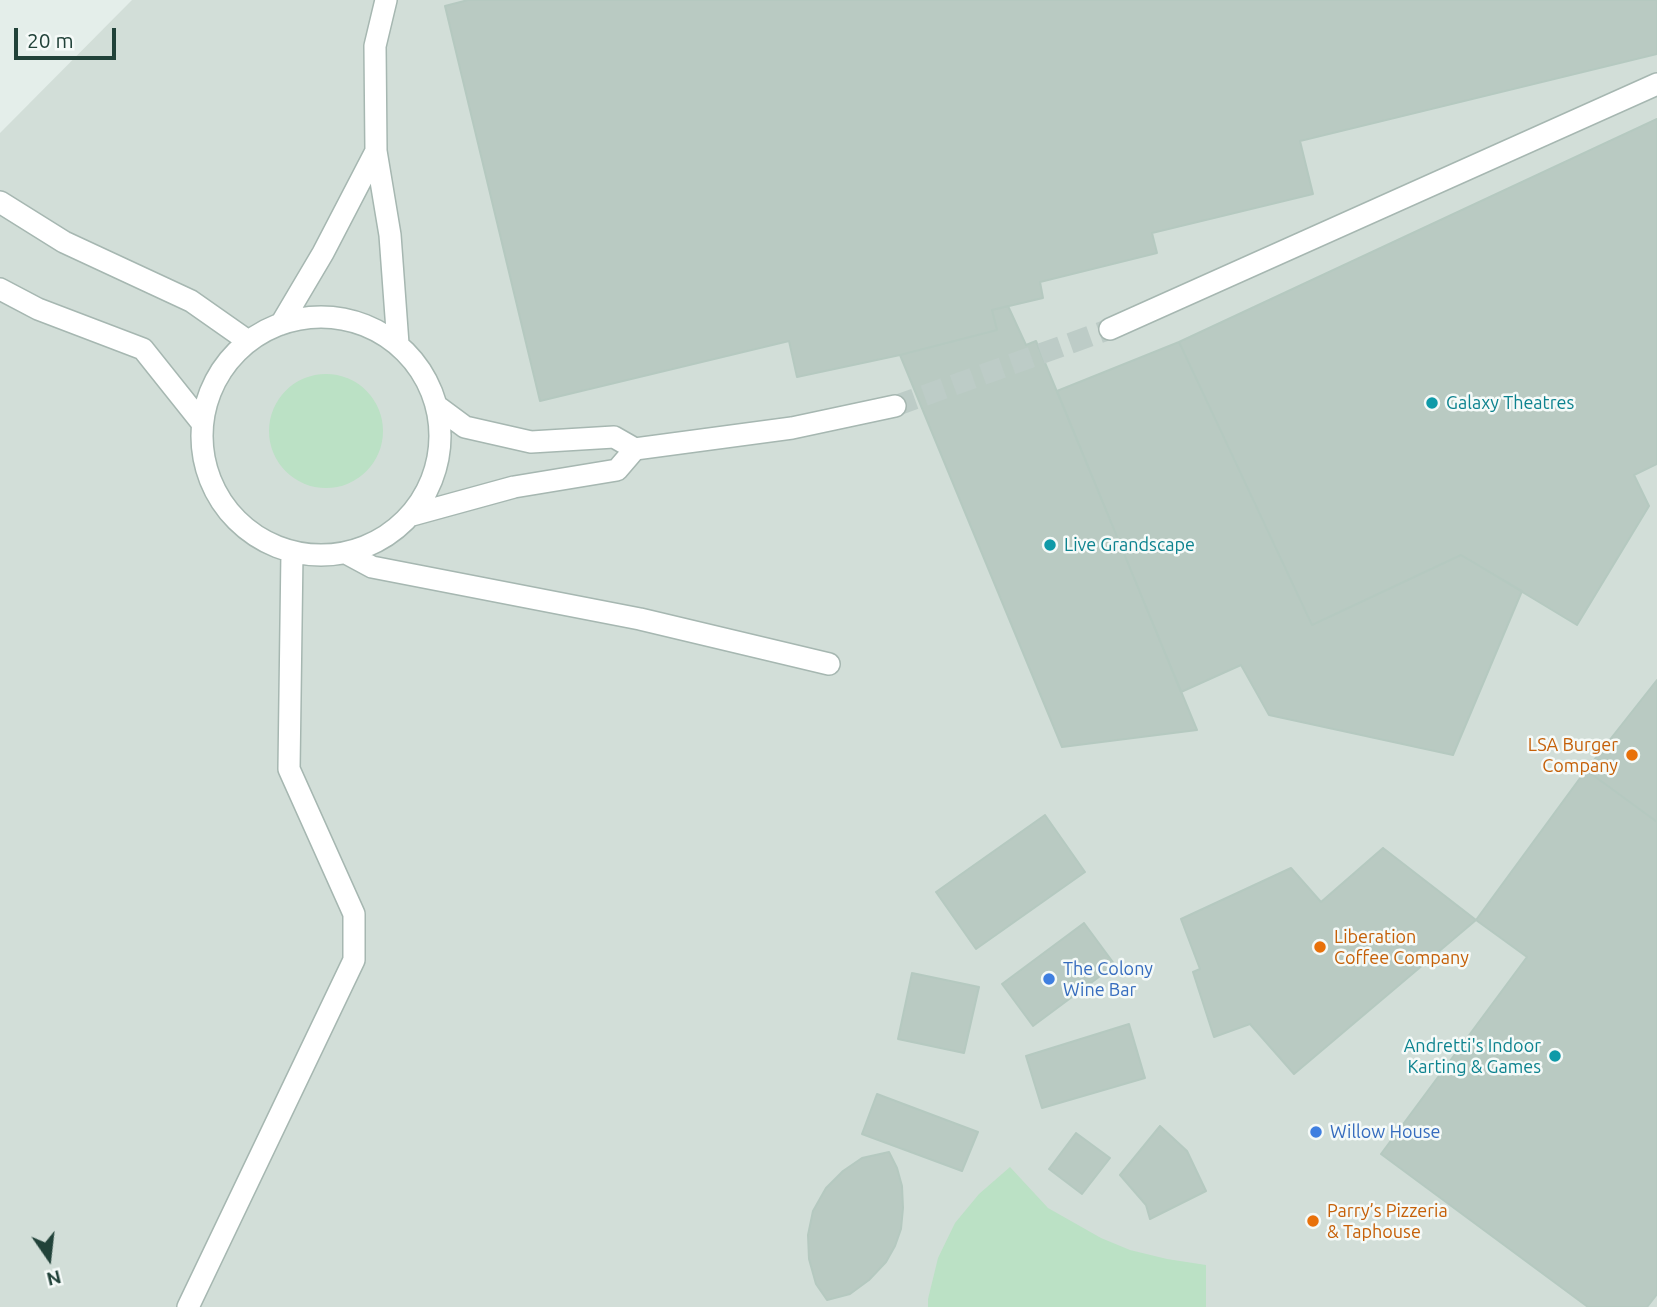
<!DOCTYPE html>
<html>
<head>
<meta charset="utf-8">
<style>
  body { margin:0 }
  #map { position:relative; width:1657px; height:1307px; overflow:hidden; background:#e4eeea; font-family:Ubuntu,sans-serif }
  canvas { display:block }
  .north { position:absolute; left:14px; top:1223px; width:70px; height:70px; -webkit-text-stroke:5px #f5faf8; paint-order:stroke; rotate:166deg; font-size:19px; font-weight:700; line-height:28px; text-align:center; color:#214239 }
  .north::after { content:''; display:block; margin:auto; width:24px; height:32px; background:#214239; clip-path:polygon(50% 0,100% 100%,50% 72%,0 100%) }
  .scale { position:absolute; left:14px; top:28px; width:102px; height:32px; box-sizing:border-box; border:4px solid #214239; border-top:0; padding-left:9px; font-size:21px; line-height:24px; white-space:nowrap; color:#214239; -webkit-text-stroke:5px #f5faf8; paint-order:stroke }
</style>
</head>
<body>
<div id="map">
<canvas width="1657" height="1307"></canvas>
<div class="north">N</div>
<div class="scale">20 m</div>
</div>
<script>
const context = document.querySelector('canvas').getContext('2d');
context.lineJoin = 'round';
function fillPath(path, color) { context.fillStyle = color; context.fill(path, 'evenodd'); }
const toPath = rows => new Path2D(rows.map(r => 'M' + r).join(''));
function trace(path, color, width, dash) { context.strokeStyle = color; context.lineWidth = width; context.lineCap = dash ? 'butt' : 'round'; context.setLineDash(dash || []); context.stroke(path); }
function drawText(font, color, halo, rows, align = 'center') {
  context.font = font + ' Ubuntu,sans-serif'; context.lineWidth = 5; context.setLineDash([]); context.textBaseline = 'middle'; context.strokeStyle = halo; context.fillStyle = color; for (const [text, x, y, turn = 0] of rows) {
    context.save(); context.translate(x, y); context.rotate((+turn || 0) * Math.PI / 180); context.textAlign = isNaN(turn) ? turn : align; if (halo) context.strokeText(text, 0, 0); context.fillText(text, 0, 0); context.restore();
  }
}
fillPath(toPath([
  [132,0,1657,0,1657,1307,0,1307,0,133]
]), '#d2ded8');
fillPath(toPath([
  '269 431a57 57 0 1 1 114 0a57 57 0 1 1-114 0Z',
  [1010,1167,1048,1208,1101,1238,1130,1250,1167,1259,1206,1265,1206,1307,928,1307,928,1299,938,1258,955,1223,979,1194]
]), '#bbe1c5');
const building = toPath([
  [468,0,1657,0,1657,54,1300,141,1313,194,1152,233,1157,253,1040,282,1043,298,992,310,997,330,900,355,797,377,789,341,540,401,445,6,468,0],
  [1657,119,1657,464,1634,475,1649,506,1577,625,1461,555,1312,625,1179,342,1657,119],
  [1008,306,1026,345,1036,341,1197,730,1062,747,900,355,997,330,992,310,1008,306],
  [1179,342,1312,625,1461,555,1522,591,1453,755,1269,715,1241,665,1181,692,1057,391,1179,342],
  [1657,680,1657,822,1586,770,1657,680],
  [1586,770,1657,822,1657,1294,1647,1307,1588,1307,1381,1154,1527,957,1476,920,1586,770],
  [1045,815,1085,872,976,949,936,892,1045,815],
  [1383,848,1476,920,1294,1074,1250,1024,1214,1037,1193,972,1200,969,1181,919,1291,868,1321,902,1383,848],
  [1084,923,1115,965,1033,1026,1002,984,1084,923],
  [912,973,979,987,964,1053,898,1039,912,973],
  [1129,1024,1145,1078,1042,1108,1026,1056,1129,1024],
  [877,1094,978,1132,962,1171,862,1134,877,1094],
  [1160,1126,1187,1151,1206,1191,1150,1219,1146,1205,1120,1175,1160,1126],
  [1076,1133,1110,1158,1082,1194,1049,1169,1076,1133],
  [889,1152,897,1168,902,1186,903,1208,901,1229,895,1246,886,1262,869,1280,850,1294,827,1300,816,1284,809,1259,808,1235,813,1211,826,1188,843,1171,862,1158,889,1152]
]);
fillPath(building, '#b9cac2');
trace(building, '#b5c9c0', 2);
trace(toPath([
  [895,406,1110,329]
]), '#bdccc7', 21, [21, 10]);
const minor = toPath([
  [376,151,375,46,386,0],
  [0,202,64,242,191,301,248,341],
  [0,289,38,309,143,349,202,423],
  '202 436a119 119 0 1 1 238 0a119 119 0 1 1-238 0Z',
  [281,324,323,253,376,151,390,235,398,344],
  [1110,329,1657,84],
  [635,449,792,428,895,406],
  [412,515,514,487,617,470,635,449,614,437,531,442,465,427,438,407],
  [346,553,372,567,640,619,829,664],
  [188,1307,354,960,354,914,289,769,292,552]
]);
trace(minor, '#a6b7b1', 24);
trace(minor, '#fff', 21);
for (const [x, y, r, color] of [
  [1432,403,7,"#0f9aa8"],
  [1050,545,7,"#0f9aa8"],
  [1632,755,7,"#e8710a"],
  [1320,947,7,"#e8710a"],
  [1049,979,7,"#3f7fe0"],
  [1555,1056,7,"#0f9aa8"],
  [1316,1132,7,"#3f7fe0"],
  [1313,1221,7,"#e8710a"]
]) { const dot = new Path2D(); dot.arc(x, y, r, 0, 2 * Math.PI); context.fillStyle = color; context.fill(dot); trace(dot, '#f5faf8', 2.5); }
drawText('18px', '#0d838f', '#f5faf8', [
  ["Galaxy Theatres",1446,403],
  ["Live Grandscape",1064,545],
  ["Andretti's Indoor",1541,1046,"right"],
  ["Karting & Games",1541,1067,"right"]
], 'left');
drawText('18px', '#c56008', '#f5faf8', [
  ["LSA Burger",1618,745,"right"],
  ["Company",1618,766,"right"],
  ["Liberation",1334,937],
  ["Coffee Company",1334,958],
  ["Parry’s Pizzeria",1327,1211],
  ["& Taphouse",1327,1232]
], 'left');
drawText('18px', '#366cbe', '#f5faf8', [
  ["The Colony",1063,969],
  ["Wine Bar",1063,990],
  ["Willow House",1330,1132]
], 'left');
</script>
</body>
</html>
